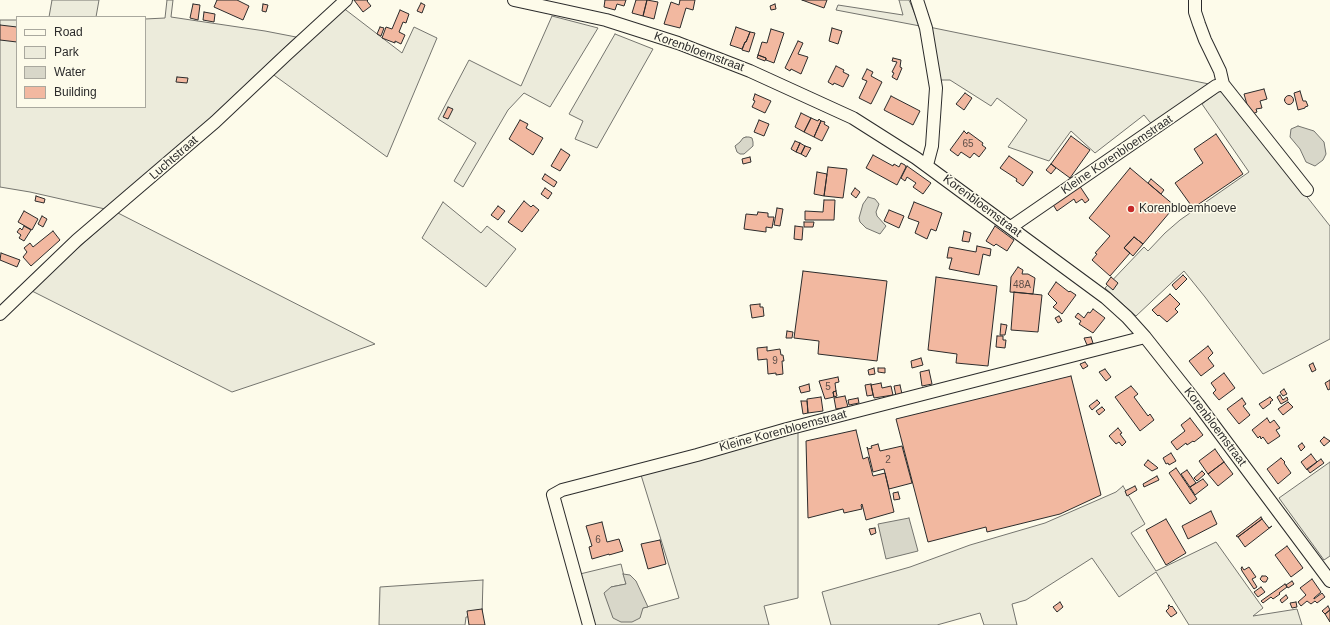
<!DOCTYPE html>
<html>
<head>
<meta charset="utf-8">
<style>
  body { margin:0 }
  #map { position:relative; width:1330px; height:625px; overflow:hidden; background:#fdfbea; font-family:Arial,sans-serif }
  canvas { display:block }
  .legend { position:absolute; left:16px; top:16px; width:130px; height:92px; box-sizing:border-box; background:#fdfbea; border:1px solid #a9a89e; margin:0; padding:5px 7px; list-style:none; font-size:12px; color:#2b2b2b }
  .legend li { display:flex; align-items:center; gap:8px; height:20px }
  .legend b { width:20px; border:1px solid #a9a89e }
</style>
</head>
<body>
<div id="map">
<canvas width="1330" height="625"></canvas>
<ul class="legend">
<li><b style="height:5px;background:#fdfbea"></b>Road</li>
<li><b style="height:11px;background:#ecebdb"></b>Park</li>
<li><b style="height:11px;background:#d8d7c9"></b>Water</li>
<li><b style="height:11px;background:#f2b8a0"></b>Building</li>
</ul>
</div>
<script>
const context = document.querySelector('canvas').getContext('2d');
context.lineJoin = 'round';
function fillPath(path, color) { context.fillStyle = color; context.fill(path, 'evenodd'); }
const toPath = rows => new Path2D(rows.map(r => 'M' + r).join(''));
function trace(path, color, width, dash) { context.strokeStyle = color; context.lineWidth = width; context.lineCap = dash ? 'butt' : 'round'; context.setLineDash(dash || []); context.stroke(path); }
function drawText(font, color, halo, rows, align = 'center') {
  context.font = font + ' Arial,sans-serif'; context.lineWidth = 3; context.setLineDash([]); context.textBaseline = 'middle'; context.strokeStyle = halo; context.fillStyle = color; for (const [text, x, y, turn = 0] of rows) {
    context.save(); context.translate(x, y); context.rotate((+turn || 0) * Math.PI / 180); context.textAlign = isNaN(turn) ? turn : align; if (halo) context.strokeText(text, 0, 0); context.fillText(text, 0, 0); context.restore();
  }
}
const green = toPath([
  [52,0,99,0,96,17,49,17,52,0],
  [167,0,173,0,171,17,265,31,296,37,152,173,105,209,30,192,0,187,0,20,17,20,17,107,145,107,145,19,165,18,167,0],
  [899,0,909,0,920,26,836,10,838,5,903,15,899,0],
  [342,7,402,53,414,27,437,38,387,157,271,73,342,7],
  [552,16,598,28,550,107,524,93,508,110,463,187,454,181,476,143,438,119,469,60,521,86,552,16],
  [929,27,1061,54,1214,85,1154,127,1144,115,1095,153,1071,131,1049,161,1008,147,1027,120,997,98,991,106,950,80,938,80,929,27],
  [615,34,653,49,597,148,575,139,583,121,569,114,615,34],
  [1222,89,1330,226,1330,339,1263,374,1205,297,1184,271,1136,316,1105,288,1144,247,1148,251,1165,233,1180,220,1249,172,1202,104,1222,89],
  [443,202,481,233,487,226,516,249,486,287,422,238,443,202],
  [118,213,375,344,232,392,30,290,118,213],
  [798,431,798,598,764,606,769,625,594,625,580,574,621,564,626,584,611,587,643,608,679,598,641,475,798,431],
  [1330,462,1330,556,1324,560,1279,498,1330,462],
  [1123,486,1145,524,1131,533,1156,571,1216,542,1263,608,1253,616,1297,609,1302,625,1189,625,1156,572,1119,597,1092,558,1026,600,1012,604,1017,625,984,625,980,613,937,625,831,625,822,592,910,567,970,545,1045,523,1116,492,1123,486],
  [483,580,482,616,466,617,465,625,379,625,380,587,483,580]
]);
fillPath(green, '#ecebdb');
trace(green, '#74746e', 1);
const water = toPath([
  [1298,126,1314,131,1324,142,1326,154,1323,160,1315,166,1306,162,1300,149,1290,137,1291,129,1298,126],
  [746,137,749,137,752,138,753,142,753,146,744,154,740,154,737,152,735,146,740,142,743,138,746,137],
  [868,197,875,199,879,204,876,212,877,216,886,226,880,234,866,228,860,222,859,218,863,204,868,197],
  [909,518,918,551,886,559,878,524,909,518],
  [623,574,630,575,636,581,648,607,643,608,640,618,632,622,621,622,613,618,604,593,611,587,626,584,623,574]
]);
fillPath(water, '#d8d7c9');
trace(water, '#74746e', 1);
const building = toPath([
  [217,0,237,0,249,6,243,20,214,7,217,0],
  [354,0,368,0,367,1,371,6,363,12,354,0],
  [605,0,626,0,624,6,617,4,615,10,604,7,605,0],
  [636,0,647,0,643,16,632,13,636,0],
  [647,0,658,2,654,19,643,16,647,0],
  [680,0,695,0,693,10,686,8,680,28,664,24,671,2,679,5,680,0],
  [802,0,827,0,824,8,802,0],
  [421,3,425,5,422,13,417,11,421,3],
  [193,4,200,5,198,20,190,18,193,4],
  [263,4,268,5,266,12,262,11,263,4],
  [775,4,776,9,771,10,770,6,775,4],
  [400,10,409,14,406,23,403,22,399,32,405,35,401,44,395,41,395,43,382,38,386,27,392,29,400,10],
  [204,12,215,14,214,22,203,20,204,12],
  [0,25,17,27,17,42,0,40,0,25],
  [380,27,384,28,381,36,377,34,380,27],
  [736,27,750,32,746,42,745,42,742,49,730,45,736,27],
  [832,28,842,31,838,44,829,41,832,28],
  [771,29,784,33,774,63,766,60,766,58,758,55,762,42,767,43,771,29],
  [750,32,755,33,749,52,742,50,745,42,746,42,750,32],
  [798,41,803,43,798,54,808,57,801,74,791,69,790,71,785,68,798,41],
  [758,55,766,58,765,61,757,58,758,55],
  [893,58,901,60,900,67,902,68,897,80,892,77,894,73,892,72,897,62,892,61,893,58],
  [836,66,844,70,843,72,849,75,843,87,834,83,833,85,828,82,836,66],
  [867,69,873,72,871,76,882,82,871,104,859,98,867,81,862,79,867,69],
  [177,77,188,78,187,83,176,82,177,77],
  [1264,89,1267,99,1260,101,1262,108,1256,109,1257,112,1250,115,1244,94,1264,89],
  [1300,91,1303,101,1306,101,1308,106,1305,107,1305,108,1298,110,1294,93,1300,91],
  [965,93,972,98,964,110,956,104,965,93],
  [755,94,771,101,765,113,752,107,755,101,753,100,755,94],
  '1284.5 100a4.5 4.5 0 1 1 9 0a4.5 4.5 0 1 1-9 0Z',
  [891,96,920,111,913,125,884,110,891,96],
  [448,107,453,109,448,119,443,117,448,107],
  [801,113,811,118,804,132,795,127,801,113],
  [811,118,818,121,819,119,821,121,814,137,804,132,811,118],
  [520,120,528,124,526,128,543,138,533,155,509,139,520,120],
  [759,120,769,124,764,136,754,132,759,120],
  [821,121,825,122,824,124,829,127,822,141,814,137,821,121],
  [964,131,967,134,968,132,983,143,982,145,986,148,979,157,974,153,970,158,961,152,958,156,950,150,964,131],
  [1216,134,1243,174,1193,208,1175,183,1203,163,1194,149,1216,134],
  [1071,136,1090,150,1070,178,1051,164,1071,136],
  [795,141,800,143,796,152,791,149,795,141],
  [800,143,805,146,801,154,796,152,800,143],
  [805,146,811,148,806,157,801,154,805,146],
  [561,149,570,155,560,171,551,166,561,149],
  [873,155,893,166,894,164,899,167,901,163,905,165,906,167,897,185,866,168,873,155],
  [1009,156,1033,172,1023,186,1016,181,1017,179,1000,168,1009,156],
  [750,157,751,162,743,164,742,159,750,157],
  [1051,164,1056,168,1051,174,1046,170,1051,164],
  [907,166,931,183,923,194,913,187,916,183,907,177,905,181,901,178,907,166],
  [828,167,847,169,843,198,824,196,828,167],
  [1130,168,1175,206,1143,244,1134,237,1124,248,1130,253,1110,276,1092,260,1097,254,1095,253,1110,236,1089,218,1130,168],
  [817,172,827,174,824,196,814,194,817,172],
  [545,174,557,182,554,187,542,179,545,174],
  [1151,179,1164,190,1161,194,1148,183,1151,179],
  [1079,185,1089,200,1085,203,1082,199,1076,203,1074,199,1057,211,1052,203,1079,185],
  [545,188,552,193,548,199,541,194,545,188],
  [855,188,860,192,856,198,851,194,855,188],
  [36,196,45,199,44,203,35,201,36,196],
  [824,200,835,200,834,220,805,220,805,211,823,212,824,200],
  [524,201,531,207,533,205,539,210,522,232,508,222,524,201],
  [914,202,942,213,936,231,931,229,927,239,915,233,919,222,908,218,914,202],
  [498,206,505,211,498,220,491,215,498,206],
  [777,208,783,209,780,226,774,225,777,208],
  [889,210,904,216,899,228,884,221,889,210],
  [24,211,38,219,32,230,18,222,24,211],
  [758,212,768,213,768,217,774,217,772,228,766,227,766,232,744,229,746,214,757,215,758,212],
  [42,216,47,219,43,227,38,224,42,216],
  [804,222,814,222,813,227,804,227,804,222],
  [24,226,31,230,24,241,19,238,21,235,17,232,20,228,22,230,24,226],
  [795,226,803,227,802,240,794,239,795,226],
  [995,226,1014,240,1007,251,996,244,994,246,986,241,995,226],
  [53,231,60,240,31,266,23,257,27,252,24,248,30,243,33,247,53,231],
  [964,231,971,233,969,242,962,241,964,231],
  [1134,237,1143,244,1133,256,1124,248,1134,237],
  [977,246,991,249,990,256,983,254,979,275,949,269,952,258,947,258,949,247,976,252,977,246],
  [1,253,20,260,17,267,0,260,1,253],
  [1018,267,1023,270,1022,274,1028,274,1035,278,1033,294,1010,292,1011,277,1018,267],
  [803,271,887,281,877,361,818,354,819,341,794,338,803,271],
  [1183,275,1187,279,1176,290,1172,285,1183,275],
  [936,277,997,286,988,366,956,363,957,354,928,350,936,277],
  [1111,277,1118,283,1113,290,1106,284,1111,277],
  [1056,282,1069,292,1070,291,1076,295,1062,314,1053,307,1057,303,1048,294,1056,282],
  [1014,292,1042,295,1038,332,1011,330,1014,292],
  [1170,294,1180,304,1175,309,1178,312,1167,322,1159,315,1158,316,1152,310,1170,294],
  [760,304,760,307,763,307,764,316,752,318,750,305,760,304],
  [1093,309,1105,318,1093,333,1079,324,1081,321,1075,317,1078,313,1084,318,1088,312,1090,313,1093,309],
  [1059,316,1062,321,1058,323,1055,318,1059,316],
  [1001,324,1007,325,1005,335,1000,335,1001,324],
  [787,331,793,332,792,338,786,338,787,331],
  [997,336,1003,336,1003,340,1006,340,1005,348,996,347,997,336],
  [1091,337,1093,343,1087,345,1084,338,1091,337],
  [1208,346,1213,353,1208,358,1214,366,1201,376,1189,361,1208,346],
  [767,347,767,351,780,349,781,355,783,355,784,361,782,361,783,374,776,375,776,373,768,374,767,359,758,360,757,348,767,347],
  [921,358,923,365,912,368,911,361,921,358],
  [1085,362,1088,366,1083,369,1080,364,1085,362],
  [1313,363,1316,370,1312,372,1309,365,1313,363],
  [874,368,875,374,869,375,868,370,874,368],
  [878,368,885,368,885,373,878,372,878,368],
  [1105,369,1111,377,1106,381,1099,372,1105,369],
  [929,370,932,384,922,386,920,372,929,370],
  [1224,373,1235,388,1219,400,1213,393,1216,390,1211,383,1224,373],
  [1071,376,1101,495,1060,514,987,532,986,527,928,542,896,419,1071,376],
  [838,377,839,382,835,383,836,391,833,392,834,397,825,399,819,381,838,377],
  [1330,380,1330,389,1328,390,1325,383,1330,380],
  [881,383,882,388,891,386,893,395,874,398,871,385,881,383],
  [809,384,810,391,801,393,799,387,809,384],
  [871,384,873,395,867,396,865,385,871,384],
  [900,385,902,394,896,396,894,386,900,385],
  [1131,386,1138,394,1134,397,1148,416,1150,414,1154,420,1140,431,1115,397,1131,386],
  [1284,389,1287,394,1283,396,1280,392,1284,389],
  [836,391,837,396,834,397,833,392,836,391],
  [1280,395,1283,400,1287,397,1288,400,1281,404,1277,397,1280,395],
  [845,396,848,407,836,409,834,398,845,396],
  [821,397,823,411,808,413,807,399,821,397],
  [1270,397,1273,400,1270,402,1271,403,1263,409,1259,404,1270,397],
  [858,398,859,403,849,405,848,400,858,398],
  [1242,398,1246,404,1243,406,1250,415,1239,424,1227,409,1242,398],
  [1097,400,1100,403,1092,410,1089,406,1097,400],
  [801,401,807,401,808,413,803,414,801,401],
  [1288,402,1293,407,1283,415,1278,409,1288,402],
  [1102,407,1105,410,1099,415,1096,411,1102,407],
  [1190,418,1203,435,1194,442,1193,441,1187,445,1186,443,1177,450,1171,442,1185,431,1181,425,1190,418],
  [1267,418,1270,423,1274,420,1280,428,1276,430,1280,436,1268,444,1263,437,1261,439,1260,436,1258,438,1252,430,1267,418],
  [1118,428,1122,433,1120,434,1126,442,1122,446,1119,442,1116,444,1109,436,1118,428],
  [856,430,863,459,868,457,873,476,885,473,894,512,866,520,862,504,861,505,862,509,844,513,843,509,808,518,806,441,856,430],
  [1324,437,1330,441,1324,446,1320,441,1324,437],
  [1302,443,1305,447,1301,451,1298,446,1302,443],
  [878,444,880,451,902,446,912,483,889,489,884,469,873,472,867,447,868,449,872,448,871,446,878,444],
  [1215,449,1224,462,1208,474,1199,461,1215,449],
  [1171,453,1176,461,1169,465,1168,463,1166,464,1163,458,1171,453],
  [1311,454,1317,462,1307,470,1301,462,1311,454],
  [1281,458,1285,462,1284,463,1291,473,1278,484,1267,469,1281,458],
  [1321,459,1324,463,1310,473,1307,469,1321,459],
  [1148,460,1157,467,1158,468,1152,471,1144,465,1148,460],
  [1224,462,1233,474,1218,486,1208,474,1224,462],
  [1176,468,1197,499,1190,504,1169,473,1176,468],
  [1187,470,1196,483,1190,487,1181,474,1187,470],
  [1202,471,1205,474,1197,481,1194,478,1202,471],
  [1157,476,1159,480,1144,487,1143,484,1157,476],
  [1203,479,1208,485,1195,495,1190,487,1203,479],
  [1135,486,1137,490,1127,496,1125,491,1135,486],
  [898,492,900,499,894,500,893,493,898,492],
  [1211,511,1217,524,1188,539,1182,526,1211,511],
  [1261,517,1262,519,1238,537,1236,536,1261,517],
  [1166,519,1186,553,1166,565,1146,530,1166,519],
  [1262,519,1269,528,1272,526,1245,547,1238,537,1262,519],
  [602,522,607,542,619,539,623,551,609,555,609,554,592,559,589,547,592,546,586,526,602,522],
  [875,528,876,533,871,535,869,529,875,528],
  [660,540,666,564,648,569,641,544,660,540],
  [1287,546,1303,568,1291,577,1275,555,1287,546],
  [1242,567,1244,570,1249,567,1256,577,1252,579,1257,587,1254,589,1242,571,1241,568,1242,567],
  [1262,576,1266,576,1268,578,1266,582,1263,582,1260,579,1262,576],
  [1312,579,1321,592,1314,598,1314,599,1322,593,1325,597,1317,603,1315,601,1311,604,1307,601,1301,606,1298,602,1306,595,1300,588,1312,579],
  [1292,581,1294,584,1288,588,1286,585,1292,581],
  [1285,584,1287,587,1279,593,1280,594,1273,599,1271,597,1263,603,1261,601,1285,584],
  [1261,587,1265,592,1258,597,1254,592,1261,587],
  [1286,595,1288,598,1282,603,1280,600,1286,595],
  [1060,602,1063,607,1057,612,1053,607,1060,602],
  [1296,602,1297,607,1292,608,1290,603,1296,602],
  [1169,605,1171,607,1172,606,1177,613,1171,617,1166,611,1169,608,1168,606,1169,605],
  [1328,606,1330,610,1325,614,1322,611,1328,606],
  [482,609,485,625,469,625,467,611,482,609],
  [1330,610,1330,622,1325,614,1330,610]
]);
fillPath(building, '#f2b8a0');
trace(building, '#2b2b2b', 1);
const minor = toPath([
  [514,0,606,20,678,43,750,71,853,118,916,158,1106,298,1127,317,1145,337,1198,404,1330,581],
  [917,0,926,28,936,88,932,146,927,165],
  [1223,84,1307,190],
  [1011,227,1216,86,1223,84,1220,71,1205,40,1199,24,1195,12,1195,0],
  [0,314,77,240,215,122,286,55,346,0],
  [589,625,553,495,562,490,697,455,787,429,1145,337]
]);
trace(minor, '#2b2b2b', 14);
trace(minor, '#fdfbea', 12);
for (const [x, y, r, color] of [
  [1131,209,4,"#c62828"]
]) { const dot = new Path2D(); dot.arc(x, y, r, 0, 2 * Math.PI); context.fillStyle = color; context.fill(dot); trace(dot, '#fdfbea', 1.5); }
drawText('10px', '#5d4e48', null, [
  ["65",968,144],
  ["48A",1022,285],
  ["9",775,361],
  ["5",828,387],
  ["2",888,460],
  ["6",598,540]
]);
drawText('12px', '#2b2b2b', '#fdfbea', [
  ["Korenbloemstraat",699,52,20],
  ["Kleine Korenbloemstraat",1117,155,-34],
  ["Luchtstraat",174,158,-41],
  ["Korenbloemstraat",982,206,37],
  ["Korenbloemstraat",1215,427,53],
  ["Kleine Korenbloemstraat",783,431,-15]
]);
drawText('12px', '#2b2b2b', '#fdfbea', [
  ["Korenbloemhoeve",1139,209]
], 'left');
</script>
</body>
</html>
